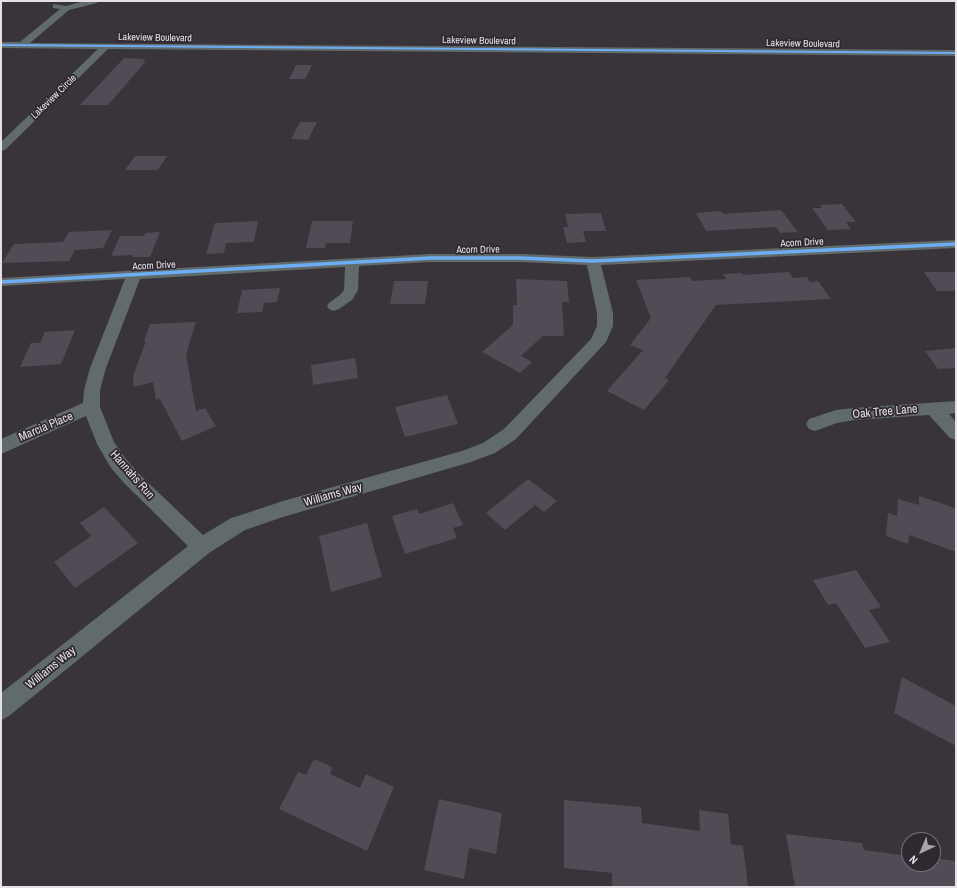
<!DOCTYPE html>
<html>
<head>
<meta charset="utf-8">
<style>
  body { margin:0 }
  #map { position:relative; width:957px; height:888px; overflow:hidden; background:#383439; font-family:"Archivo Narrow",sans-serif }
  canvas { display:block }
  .frame { position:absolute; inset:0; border:2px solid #e4e0e6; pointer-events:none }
  .north { position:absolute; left:901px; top:832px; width:40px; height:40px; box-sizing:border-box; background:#2f2831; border:1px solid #777279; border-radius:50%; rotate:224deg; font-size:11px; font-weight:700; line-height:16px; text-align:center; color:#e4e0e6 }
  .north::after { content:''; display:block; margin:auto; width:14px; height:18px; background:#a8a4a9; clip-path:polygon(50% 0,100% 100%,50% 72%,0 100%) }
</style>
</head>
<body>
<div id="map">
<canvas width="957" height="888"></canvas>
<div class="frame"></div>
<div class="north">N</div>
</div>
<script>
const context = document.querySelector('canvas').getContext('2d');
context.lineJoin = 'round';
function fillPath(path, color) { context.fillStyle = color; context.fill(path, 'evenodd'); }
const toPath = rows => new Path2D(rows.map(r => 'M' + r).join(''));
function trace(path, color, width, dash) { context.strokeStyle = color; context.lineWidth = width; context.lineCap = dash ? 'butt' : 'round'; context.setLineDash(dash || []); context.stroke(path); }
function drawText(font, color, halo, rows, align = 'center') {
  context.font = font + ' "Archivo Narrow",sans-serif'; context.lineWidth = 3.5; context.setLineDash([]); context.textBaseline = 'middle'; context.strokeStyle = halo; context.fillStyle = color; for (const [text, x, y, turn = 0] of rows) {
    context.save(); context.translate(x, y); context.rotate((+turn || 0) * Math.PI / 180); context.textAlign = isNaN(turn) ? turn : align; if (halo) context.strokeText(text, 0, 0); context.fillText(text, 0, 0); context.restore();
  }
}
fillPath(toPath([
  [124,58,145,59,143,61,146,61,108,105,80,105],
  [296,65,312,65,305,79,289,79],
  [300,122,317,122,308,140,291,139],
  [135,156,167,156,158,170,125,170],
  [842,204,856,222,846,222,851,229,828,230,812,208,822,208,820,205],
  [781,210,798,232,780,233,776,227,706,231,696,213,721,211,723,214],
  [601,213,606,231,583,231,586,242,567,243,563,227,568,227,565,214],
  [258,221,254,242,226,243,224,253,206,254,215,223],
  [312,221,353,221,350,243,326,243,325,248,306,248],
  [112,230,103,248,75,250,69,261,2,263,14,244,63,242,69,232],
  [160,232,150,257,132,257,133,255,111,256,120,236,144,236,146,233],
  [789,272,793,278,807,277,810,282,818,281,831,299,716,305,665,378,669,380,644,410,607,391,643,350,630,345,651,318,636,280,690,277,692,281,726,279,723,274,742,273,743,275],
  [924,272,956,272,956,291,937,291],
  [516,279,567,281,569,302,562,302,564,336,543,336,521,356,532,362,520,373,482,352,513,325,513,305,517,305],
  [394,281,428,281,425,304,390,304],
  [280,288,277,302,264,303,262,312,237,313,242,290],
  [196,322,186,354,196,411,205,408,216,426,182,441,160,399,156,400,153,382,134,387,133,376,146,341,144,341,150,324],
  [75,330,61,364,20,367,31,343,40,343,45,332],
  [956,348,956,368,938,369,925,351],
  [355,358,358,378,313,385,311,365],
  [447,395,458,424,405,437,395,407],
  [528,479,557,501,544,512,535,505,505,530,486,513],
  [919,496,955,508,956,552,909,535,908,544,886,536,888,513,897,516,898,499,919,505],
  [453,503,463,525,453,528,457,538,405,554,392,516,417,509,419,514],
  [104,507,138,543,75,588,54,562,91,536,80,523],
  [367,523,382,577,331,592,319,536],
  [856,570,881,607,869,610,890,642,865,648,836,603,828,605,813,580],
  [902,677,956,706,956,746,894,713],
  [314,759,332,767,330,774,360,788,366,774,394,787,367,851,279,809,298,772,306,775],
  [439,799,502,813,496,854,469,848,464,879,424,870],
  [564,800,641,807,642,823,700,831,699,810,728,814,731,844,743,846,748,887,612,887,612,873,564,868],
  [786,834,862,843,864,850,909,856,909,864,933,864,933,858,956,861,956,887,795,887]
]), '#524a55');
fillPath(toPath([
  [84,1,98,1,97,3,69,10,30,43,956,50,956,56,108,49,5,150,1,151,1,142,98,49,1,48,1,42,20,42,60,9,53,8,53,4,66,6,84,1],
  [956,240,956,248,601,265,613,313,613,326,606,342,516,439,495,453,471,462,283,517,245,530,209,553,9,716,1,720,1,693,188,546,125,484,111,468,97,444,86,416,1,454,1,439,83,403,84,390,90,368,125,279,1,286,1,278,430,254,520,254,593,257,956,240],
  [430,262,520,262,587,265,597,313,597,326,591,339,504,429,483,443,462,451,283,501,238,516,231,518,203,535,139,474,125,458,114,442,100,407,100,390,106,368,140,279,345,267,344,290,341,294,329,303,327,306,329,309,334,311,339,309,352,300,358,290,359,266,430,262],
  [956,401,956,413,949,414,956,422,956,440,950,438,929,415,854,420,837,423,815,431,809,429,806,424,809,419,836,410,854,408,956,401]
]), '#616b6b');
trace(toPath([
  [1,45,956,53]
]), '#6dadf4', 2);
trace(toPath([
  [1,282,430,258,520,258,593,261,956,244]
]), '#6dadf4', 3.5);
drawText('10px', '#e4e0e6', '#2f2831', [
  ["Lakeview Boulevard",155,38,1],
  ["Lakeview Boulevard",479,41,1],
  ["Lakeview Boulevard",803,44,1],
  ["Lakeview Circle",54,97,-44],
  ["Acorn Drive",802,243,-3],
  ["Acorn Drive",478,250,-1],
  ["Acorn Drive",154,266,-3]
]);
drawText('12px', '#e4e0e6', '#2f2831', [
  ["Oak Tree Lane",885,412,-5],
  ["Marcia Place",46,427,-23],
  ["Hannahs Run",132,475,49],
  ["Williams Way",333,495,-16],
  ["Williams Way",51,668,-39]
]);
</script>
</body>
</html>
